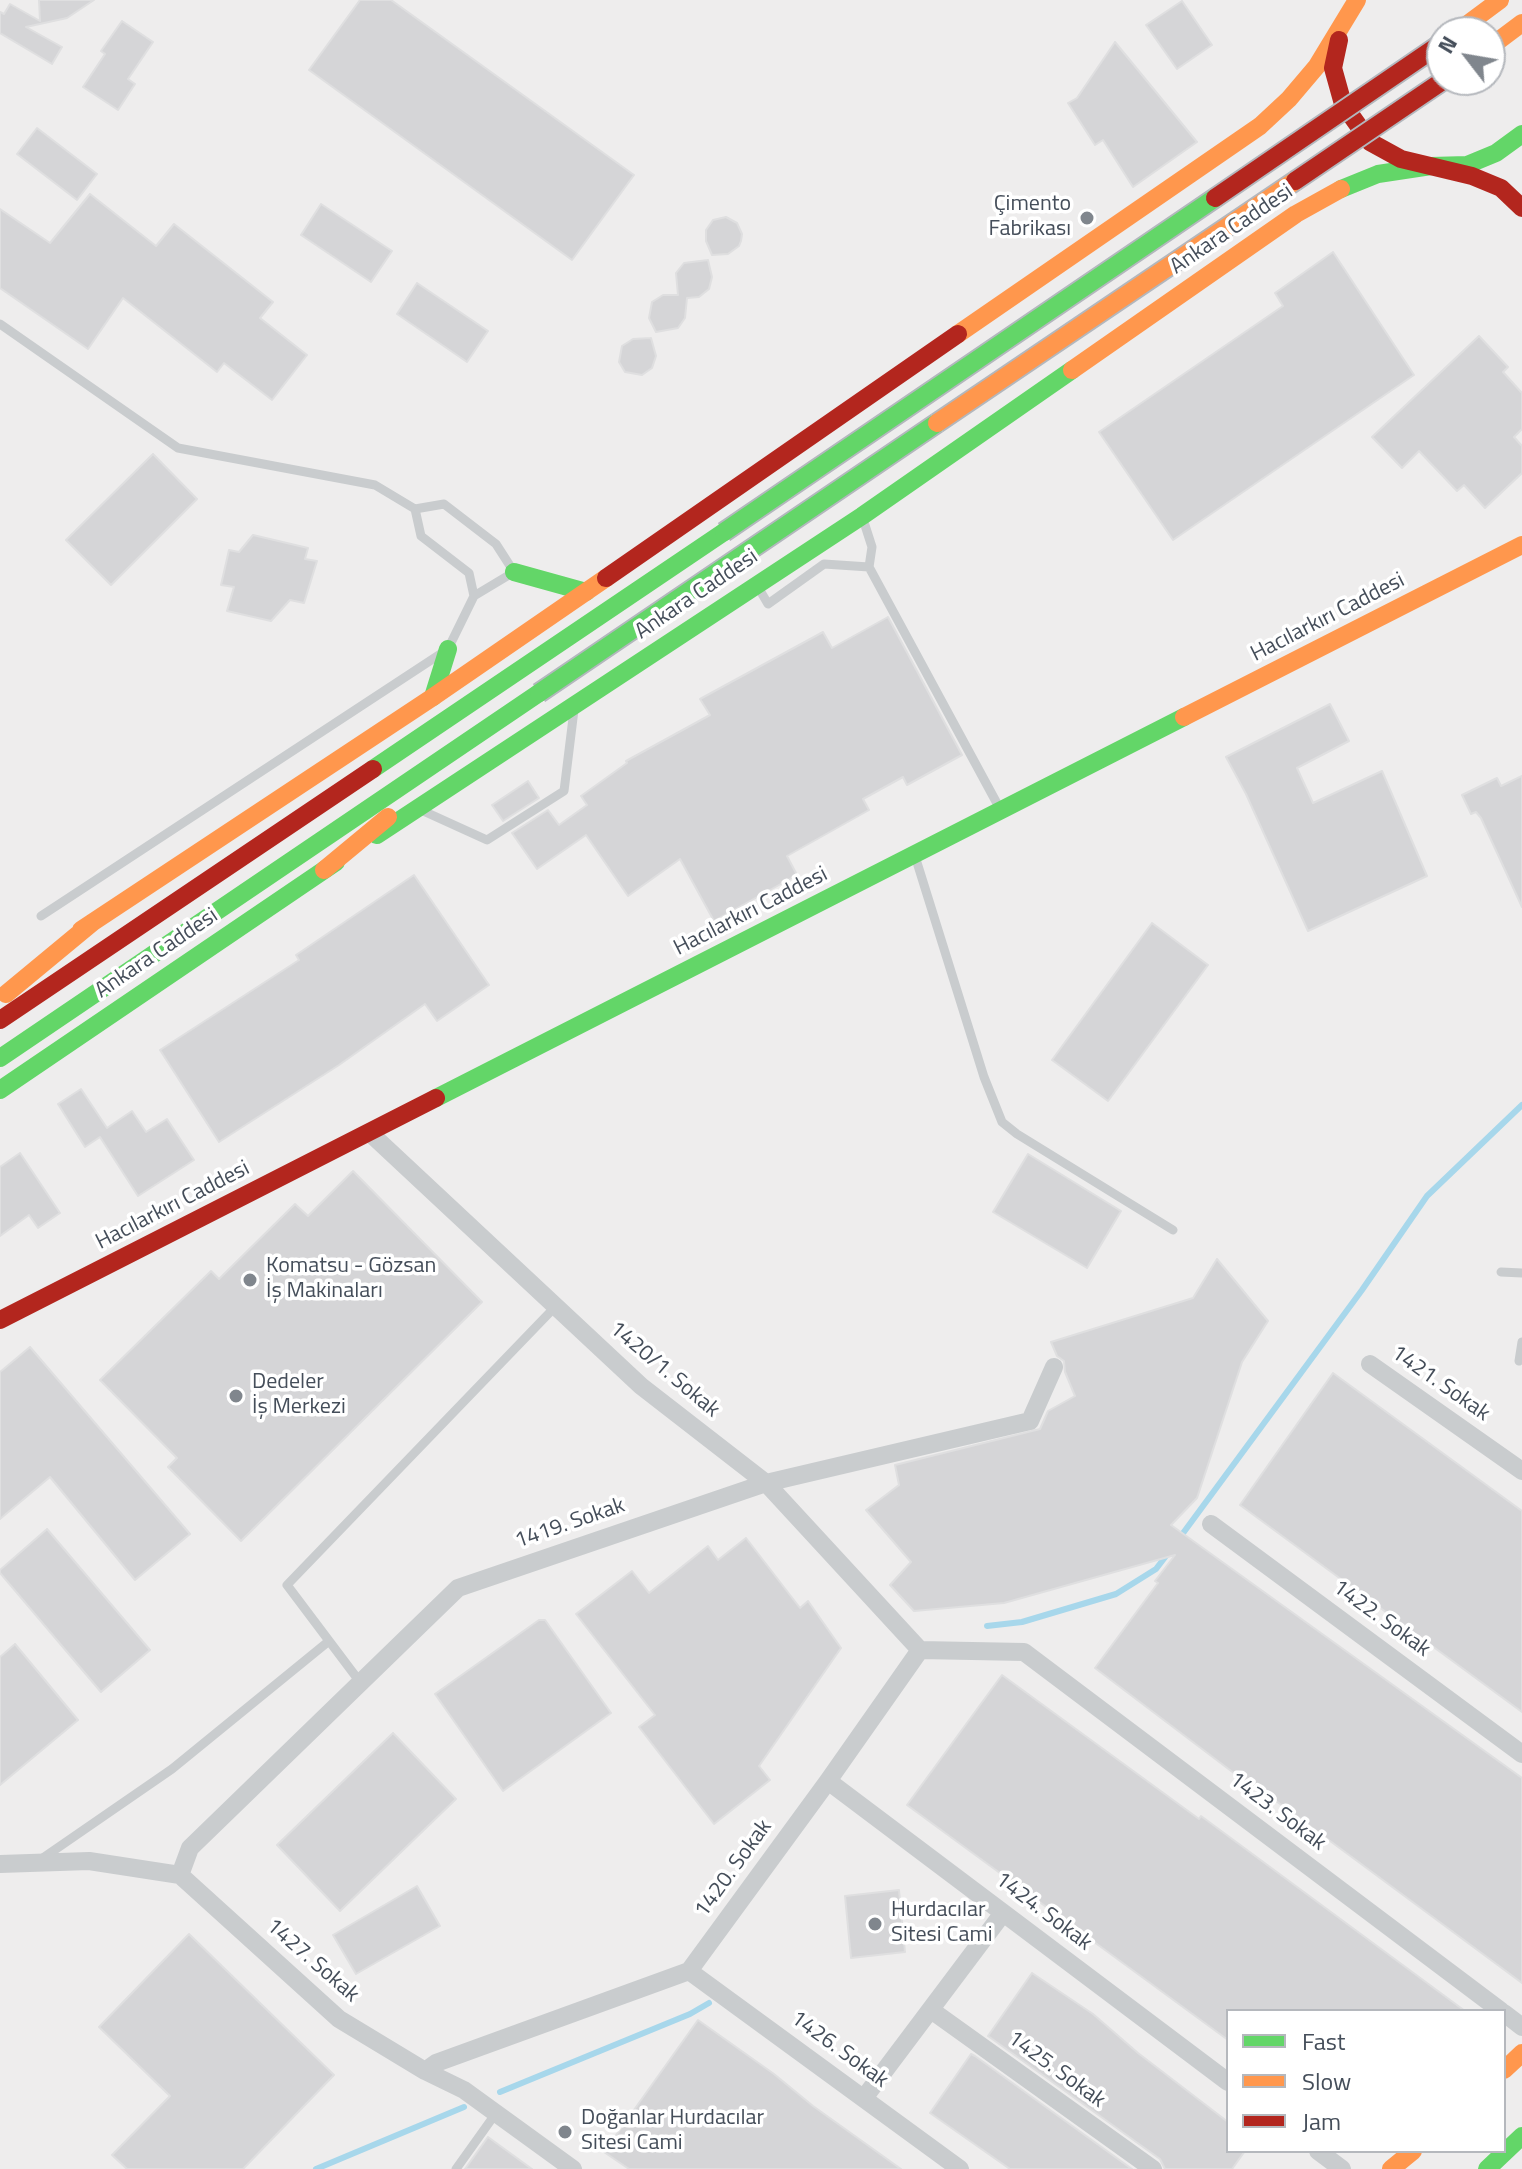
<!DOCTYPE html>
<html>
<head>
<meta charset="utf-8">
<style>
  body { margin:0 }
  #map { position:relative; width:1522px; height:2169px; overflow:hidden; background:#eeeded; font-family:"Titillium Web",sans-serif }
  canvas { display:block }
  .legend { position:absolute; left:1226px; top:2009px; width:280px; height:144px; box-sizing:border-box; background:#fff; border:2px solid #b5b8bd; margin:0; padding:10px 14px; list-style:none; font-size:24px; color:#454e5a }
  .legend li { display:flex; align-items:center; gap:16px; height:40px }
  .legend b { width:40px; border:2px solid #b5b8bd }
  .north { position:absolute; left:1426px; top:16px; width:80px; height:80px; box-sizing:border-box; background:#fff; border:2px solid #b5b8bd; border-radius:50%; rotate:301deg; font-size:22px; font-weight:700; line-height:32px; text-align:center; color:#454e5a }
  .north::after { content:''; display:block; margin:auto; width:28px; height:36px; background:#80868d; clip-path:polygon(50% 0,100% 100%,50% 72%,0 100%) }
</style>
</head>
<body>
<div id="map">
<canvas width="1522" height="2169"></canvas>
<ul class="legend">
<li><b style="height:10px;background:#63d668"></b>Fast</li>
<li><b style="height:10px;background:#ff974d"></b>Slow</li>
<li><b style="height:10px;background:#b3261e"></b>Jam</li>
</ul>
<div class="north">N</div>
</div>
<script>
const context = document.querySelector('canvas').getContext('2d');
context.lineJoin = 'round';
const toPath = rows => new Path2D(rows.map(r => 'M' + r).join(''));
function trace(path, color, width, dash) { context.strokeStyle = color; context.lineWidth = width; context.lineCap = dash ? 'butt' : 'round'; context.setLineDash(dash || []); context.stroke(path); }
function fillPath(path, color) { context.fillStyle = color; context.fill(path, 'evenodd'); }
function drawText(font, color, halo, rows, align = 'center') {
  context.font = font + ' "Titillium Web",sans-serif'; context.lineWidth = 7; context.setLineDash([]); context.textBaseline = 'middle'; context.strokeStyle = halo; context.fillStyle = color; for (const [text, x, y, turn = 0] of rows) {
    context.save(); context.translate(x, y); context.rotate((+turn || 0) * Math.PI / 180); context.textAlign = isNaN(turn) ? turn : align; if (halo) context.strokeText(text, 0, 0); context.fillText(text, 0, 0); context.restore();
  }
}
trace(toPath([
  [1178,1540,1362,1290,1427,1196,1522,1105],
  [987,1626,1022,1622,1116,1594,1156,1569,1169,1552],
  [500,2092,690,2014,709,2003],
  [316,2169,464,2107]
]), '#a7d7eb', 6);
const building = toPath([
  [39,0,94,0,67,18,26,27,62,47,52,64,0,33,0,12,4,14,10,4,40,21,39,0],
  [360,0,391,0,634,175,572,260,309,70,360,0],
  [1182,1,1212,45,1177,69,1146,25,1182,1],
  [122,21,153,42,128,79,135,84,118,110,83,87,105,54,101,51,122,21],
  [1115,42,1197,142,1133,187,1103,140,1095,145,1068,103,1077,98,1115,42],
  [37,128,97,174,77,200,17,154,37,128],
  [90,194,156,246,174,224,273,302,260,318,307,355,272,400,224,363,217,372,123,298,88,349,0,288,0,209,50,243,90,194],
  [321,204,392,251,371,282,301,235,321,204],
  [726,217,737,223,742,234,741,241,739,246,728,254,712,255,706,241,706,230,713,220,726,217],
  [1333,252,1414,375,1173,540,1099,432,1283,306,1275,293,1333,252],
  [708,260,712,277,709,289,699,297,687,298,685,318,678,328,656,332,649,318,652,302,663,295,678,295,676,273,684,263,708,260],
  [417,283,488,331,467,362,397,314,417,283],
  [1479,336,1508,367,1503,372,1522,393,1522,429,1514,437,1522,446,1522,473,1485,508,1464,485,1457,491,1419,451,1402,468,1372,437,1479,336],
  [651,338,656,356,652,368,642,375,625,372,619,362,622,346,633,339,651,338],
  [153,454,197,499,111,585,66,540,153,454],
  [253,535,308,548,305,559,317,561,304,603,290,600,271,621,227,611,234,587,221,585,229,550,239,552,253,535],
  [888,617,962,755,907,785,903,777,863,799,869,810,787,856,797,875,714,921,680,859,628,896,586,835,537,869,512,833,548,810,559,825,587,805,581,796,627,763,626,761,710,715,700,699,823,632,832,648,888,617],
  [1330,704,1349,741,1297,768,1313,803,1382,771,1427,876,1308,931,1246,794,1226,757,1330,704],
  [1522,776,1522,907,1481,818,1476,812,1471,814,1462,795,1497,778,1501,786,1522,776],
  [528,781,539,798,503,821,492,805,528,781],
  [414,875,489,985,437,1021,425,1004,339,1065,219,1142,160,1050,299,960,296,955,414,875],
  [1152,923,1208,965,1108,1101,1052,1060,1152,923],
  [81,1089,107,1128,132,1111,146,1132,167,1119,194,1160,138,1196,100,1137,85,1147,58,1104,81,1089],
  [20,1153,60,1213,38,1228,29,1215,0,1236,0,1167,20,1153],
  [1028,1154,1121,1211,1087,1268,993,1212,1028,1154],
  [353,1171,482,1302,241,1541,168,1467,177,1458,100,1380,211,1271,219,1279,295,1204,308,1216,353,1171],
  [1217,1259,1268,1321,1242,1362,1197,1498,1171,1525,1522,1778,1522,1983,1249,1781,1247,1783,1095,1668,1158,1583,1155,1581,1175,1555,1004,1603,914,1611,890,1585,911,1562,866,1510,899,1485,895,1465,1040,1429,1048,1411,1075,1396,1065,1372,1064,1361,1057,1356,1051,1342,1193,1298,1217,1259],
  [30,1347,190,1534,135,1580,50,1477,0,1519,0,1372,30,1347],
  [1333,1373,1522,1511,1522,1712,1240,1505,1333,1373],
  [47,1529,150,1650,101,1692,0,1573,0,1570,47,1529],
  [746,1538,800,1608,808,1601,841,1648,759,1766,770,1780,714,1824,639,1727,655,1715,576,1614,632,1571,649,1593,708,1546,718,1560,746,1538],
  [539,1620,545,1620,611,1713,503,1791,435,1694,539,1620],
  [15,1644,78,1720,0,1785,0,1657,15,1644],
  [1002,1675,1199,1819,1201,1816,1465,2011,1228,2011,1228,2040,907,1805,1002,1675],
  [393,1733,456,1799,340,1911,277,1845,393,1733],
  [417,1886,440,1926,356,1974,333,1935,417,1886],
  [899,1890,905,1952,851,1958,845,1896,899,1890],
  [189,1934,334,2075,243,2169,127,2169,112,2155,170,2096,99,2027,189,1934],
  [1032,1973,1093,2014,1138,2053,1228,2122,1228,2151,1245,2151,1232,2169,1165,2169,1160,2159,988,2036,1032,1973],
  [698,2020,774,2074,813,2106,901,2169,629,2169,604,2152,698,2020],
  [971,2054,975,2056,1132,2169,1010,2169,930,2113,971,2054],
  [488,2137,532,2169,465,2169,488,2137]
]);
fillPath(building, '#d5d5d7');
trace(building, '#dfdfe0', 2);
trace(toPath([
  [0,324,178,448,375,485,415,509],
  [863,519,872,547,869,567,1000,809],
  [758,587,768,604,824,564,869,567],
  [421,810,487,840,564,791,574,710],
  [915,856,984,1077,1002,1122,1017,1134,1173,1230],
  [41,916,448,649,474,596,514,572,496,544,444,504,415,509,421,536,469,573,474,596],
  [1501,1272,1522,1273],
  [1519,1361,1522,1342],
  [360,1682,287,1585,555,1307],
  [40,1860,172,1769,329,1641],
  [456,2169,496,2113]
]), '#c9ccce', 9);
trace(toPath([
  [370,1133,641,1386,766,1483,920,1650],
  [1370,1364,1522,1471],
  [1211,1524,1522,1754],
  [920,1650,1024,1652,1501,2011],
  [828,1781,1228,2082],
  [0,1864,89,1861,180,1875,339,2019,425,2071,464,2090,573,2169],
  [180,1875,190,1848,458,1588,766,1483,1030,1421,1054,1367],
  [689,1971,960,2169],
  [931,2010,1153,2169],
  [1504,2013,1522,2027],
  [425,2071,436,2063,689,1971,828,1781,920,1650],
  [864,2098,1003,1913],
  [1318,2151,1342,2169]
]), '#c9ccce', 18);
trace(toPath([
  [1341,189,1378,174,1431,166,1467,165,1496,153,1522,134],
  [514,572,586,592],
  [433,697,448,649],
  [373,769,724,532],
  [377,835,862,516,1072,370],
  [0,1058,539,693],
  [0,1090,336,862],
  [436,1098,1184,717],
  [1487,2169,1522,2136]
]), '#63d668', 18);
trace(toPath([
  [1457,32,1500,0],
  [1490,47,1522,23],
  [958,334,1260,126,1289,99,1317,66,1357,0],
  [1072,370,1296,214,1341,189],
  [1184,717,1522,545],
  [324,870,388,817],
  [81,930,433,697,606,578],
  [6,994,93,922],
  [1504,2070,1522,2053],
  [1391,2169,1413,2151]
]), '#ff974d', 18);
trace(toPath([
  [1339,40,1333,68,1343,104,1370,142,1401,159,1472,176,1501,188,1522,208],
  [606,578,958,334],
  [0,1020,373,769],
  [0,1320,436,1098]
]), '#b3261e', 18);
const fastBridge = toPath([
  [724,532,1215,198],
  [539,693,937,423]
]);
const slowBridge = toPath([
  [937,423,1295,181]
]);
const jamBridge = toPath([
  [1295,181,1444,80],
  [1215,198,1442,43]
]);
trace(fastBridge, '#b3b7bd', 22, []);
trace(slowBridge, '#b3b7bd', 22, []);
trace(jamBridge, '#b3b7bd', 22, []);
trace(fastBridge, '#63d668', 18);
trace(slowBridge, '#ff974d', 18);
trace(jamBridge, '#b3261e', 18);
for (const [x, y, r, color] of [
  [1087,218,8,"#80868d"],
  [250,1280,8,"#80868d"],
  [236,1396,8,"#80868d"],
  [875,1924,8,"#80868d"],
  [565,2132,8,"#80868d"]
]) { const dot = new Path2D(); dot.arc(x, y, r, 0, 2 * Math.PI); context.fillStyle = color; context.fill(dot); trace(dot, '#fff', 3); }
drawText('22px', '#454e5a', '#fff', [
  ["Çimento",1071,205,"right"],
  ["Fabrikası",1071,230,"right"],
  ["Komatsu - Gözsan",266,1267],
  ["İş Makinaları",266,1292],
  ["Dedeler",252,1383],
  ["İş Merkezi",252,1408],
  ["Hurdacılar",891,1911],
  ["Sitesi Cami",891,1936],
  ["Doğanlar Hurdacılar",581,2119],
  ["Sitesi Cami",581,2144]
], 'left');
drawText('22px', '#454e5a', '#fff', [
  ["Ankara Caddesi",1232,230,-34],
  ["Ankara Caddesi",697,595,-34],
  ["Hacılarkırı Caddesi",1328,618,-27],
  ["Hacılarkırı Caddesi",751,912,-27],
  ["Ankara Caddesi",157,954,-34],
  ["Hacılarkırı Caddesi",173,1206,-27],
  ["1420/1. Sokak",664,1370,40],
  ["1421. Sokak",1440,1384,35],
  ["1419. Sokak",570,1524,-19],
  ["1422. Sokak",1381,1619,36],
  ["1423. Sokak",1277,1812,37],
  ["1420. Sokak",734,1869,-54],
  ["1424. Sokak",1043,1912,37],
  ["1427. Sokak",312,1961,41],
  ["1426. Sokak",839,2050,36],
  ["1425. Sokak",1056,2070,36]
]);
</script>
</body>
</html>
